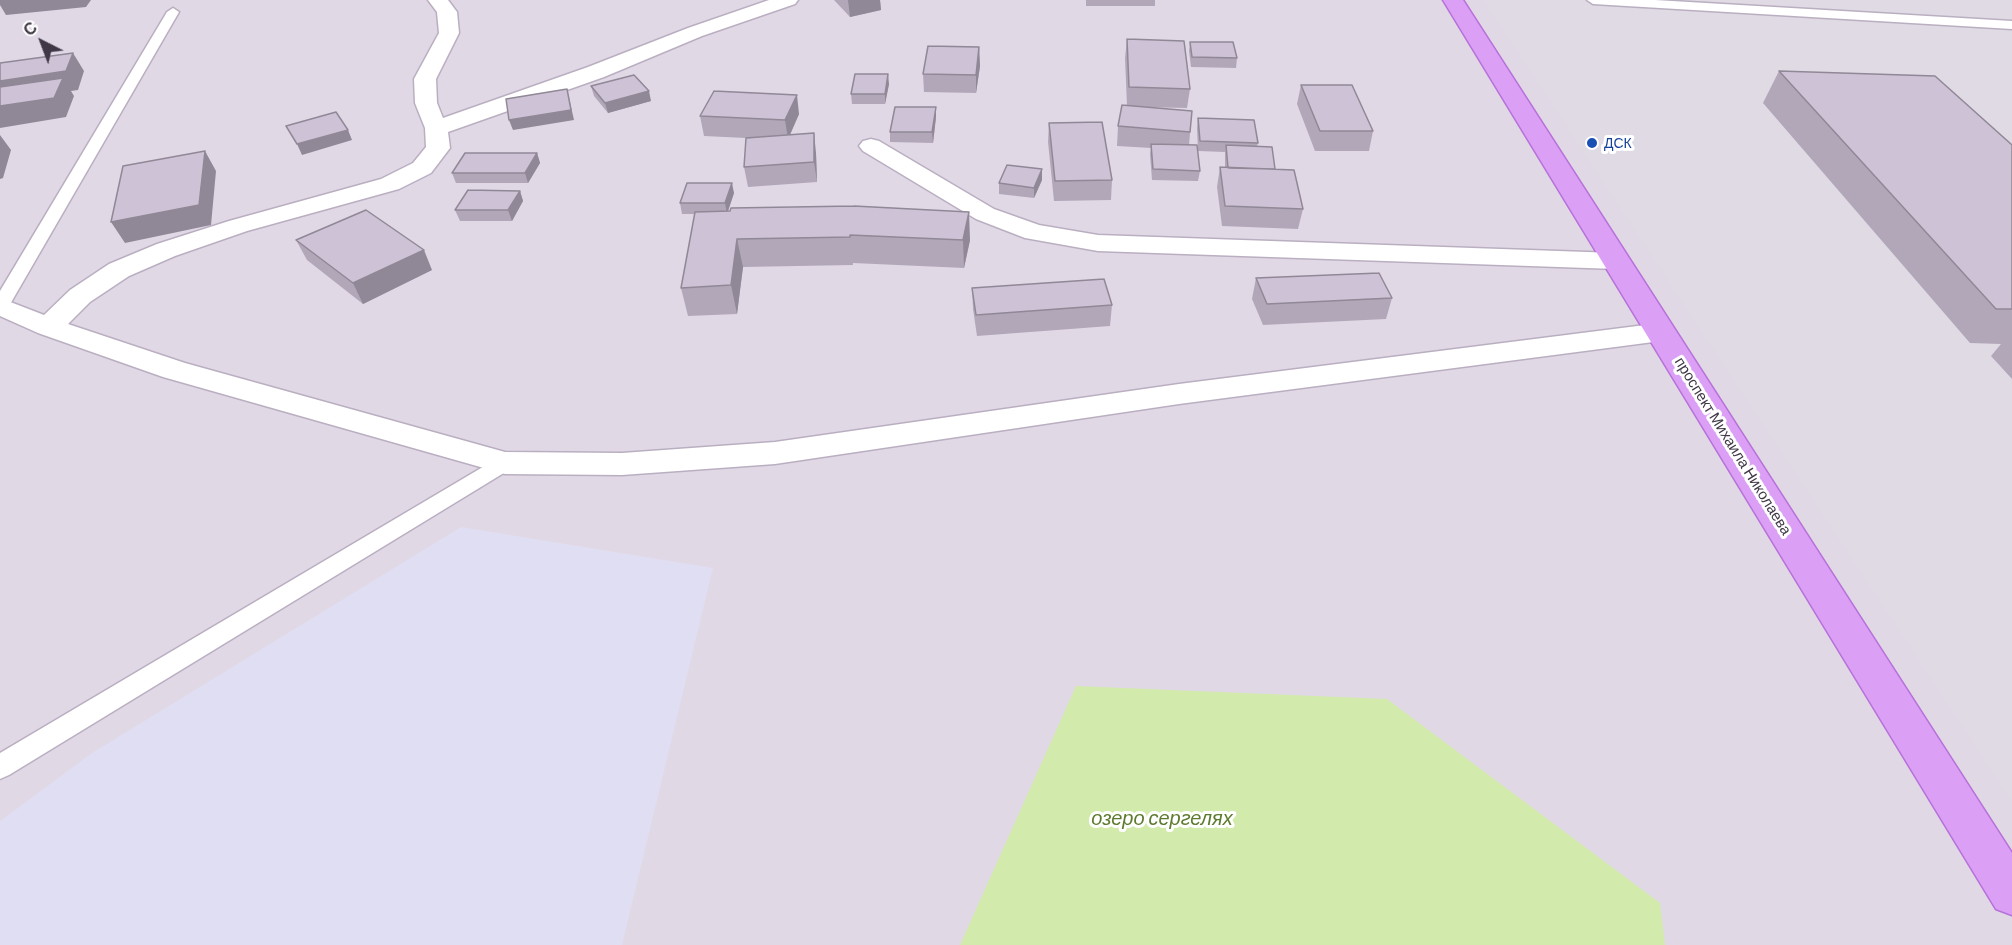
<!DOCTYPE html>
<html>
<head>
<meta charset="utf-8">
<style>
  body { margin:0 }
  #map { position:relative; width:2012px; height:945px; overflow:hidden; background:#f0e9f3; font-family:Barlow,sans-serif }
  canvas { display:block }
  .north { position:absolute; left:12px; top:12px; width:60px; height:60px; -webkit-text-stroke:4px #fff; paint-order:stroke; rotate:318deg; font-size:16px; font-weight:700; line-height:24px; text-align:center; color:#403846 }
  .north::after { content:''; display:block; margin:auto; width:21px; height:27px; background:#403846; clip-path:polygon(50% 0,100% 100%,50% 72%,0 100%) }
</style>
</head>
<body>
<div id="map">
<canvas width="2012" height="945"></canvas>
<div class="north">С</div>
</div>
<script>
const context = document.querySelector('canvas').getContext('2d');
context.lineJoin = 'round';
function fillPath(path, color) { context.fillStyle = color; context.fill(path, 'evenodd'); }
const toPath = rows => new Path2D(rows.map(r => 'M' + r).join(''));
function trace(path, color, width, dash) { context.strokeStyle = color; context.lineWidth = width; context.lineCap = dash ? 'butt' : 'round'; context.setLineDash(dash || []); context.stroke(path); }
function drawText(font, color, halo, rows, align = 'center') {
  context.font = font + ' Barlow,sans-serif'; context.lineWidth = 6; context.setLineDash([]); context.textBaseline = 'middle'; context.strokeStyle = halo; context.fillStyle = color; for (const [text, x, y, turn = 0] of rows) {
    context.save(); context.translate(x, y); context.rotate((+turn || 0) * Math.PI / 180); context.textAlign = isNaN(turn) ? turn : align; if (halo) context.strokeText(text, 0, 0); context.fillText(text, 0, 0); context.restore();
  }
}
fillPath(toPath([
  [0,0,2012,0,2012,945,0,945]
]), '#e1d8e6');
fillPath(toPath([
  [1483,0,2012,0,2012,802]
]), '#dfdae3');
fillPath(toPath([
  [461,527,713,568,622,945,0,945,0,821,92,753]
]), '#e0def2');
fillPath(toPath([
  [1076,686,1387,699,1660,903,1665,945,960,945]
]), '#d2eaab');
const service = toPath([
  [1587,0,1655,0,2012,21,2012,29,1593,4,1587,0],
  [173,8,179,12,9,306,6,310,0,311,0,291,167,12,173,8],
  [505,456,512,458,515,463,512,468,9,775,0,779,0,753,498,458,505,456]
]);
const minor = toPath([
  [428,0,448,0,457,12,459,33,436,79,437,103,443,118,588,67,688,28,769,0,798,0,795,4,702,36,604,77,448,132,450,148,431,173,399,189,247,231,175,256,129,276,90,302,68,324,185,363,505,452,622,453,775,442,1179,384,1661,323,1671,326,1675,332,1671,338,1661,341,1179,404,775,464,622,475,505,474,163,377,38,333,0,316,0,298,44,315,70,290,109,264,157,244,229,221,381,179,413,163,426,147,425,128,415,103,414,79,439,33,437,12,428,0],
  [871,139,879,141,994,209,1039,225,1098,235,1616,253,1625,255,1629,261,1625,267,1616,269,1098,251,1025,238,976,219,863,151,859,146,863,141,871,139]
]);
const primary = toPath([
  [1443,0,1463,0,2012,853,2012,915,1996,909,1443,0]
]);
trace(service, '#baafc1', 3);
trace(minor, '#baafc1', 3);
trace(primary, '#b771d9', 3);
fillPath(service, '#fff');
fillPath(minor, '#fff');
fillPath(primary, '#dba0f5');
fillPath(toPath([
  [834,0,880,0,881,10,850,17],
  [1086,0,1155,0,1155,6,1086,6],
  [1127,39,1190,89,1187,108,1140,107,1192,111,1189,145,1200,171,1198,181,1152,180,1150,154,1151,148,1117,146,1118,126,1127,106,1125,58],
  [1190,42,1237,58,1236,68,1191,67,1189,51],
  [979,47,980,66,976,93,924,92,923,74],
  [1779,71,2012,145,2012,379,1991,356,2001,344,1970,343,1763,103],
  [889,84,885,104,852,104,851,94],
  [1301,85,1373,131,1369,151,1315,151,1297,104],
  [591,86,651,101,608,113,594,96],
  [936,107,936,117,933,143,890,142,890,132],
  [799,114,790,135,816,153,817,182,748,187,744,167,746,138,704,136,700,116],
  [1198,118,1258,143,1257,146,1303,209,1298,229,1222,226,1217,187,1220,167,1225,168,1225,152,1198,151,1197,128],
  [1049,123,1112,180,1111,200,1054,201,1048,142],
  [537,153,540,163,528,183,456,183,452,173],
  [1042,169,1042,180,1034,198,999,194,999,183],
  [520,191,523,201,512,221,460,221,455,210],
  [734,193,728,211,970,240,964,268,853,263,853,265,743,267,737,314,688,316,681,288,695,214,682,214,680,203],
  [296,240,432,270,363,304,307,260],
  [1256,278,1392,298,1386,319,1263,325,1252,299],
  [972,288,1112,305,1110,326,977,336,973,309]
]), '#b1a7b9');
fillPath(toPath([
  [0,0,91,0,86,7,6,15,0,5],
  [848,0,880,0,881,10,850,17],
  [979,47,980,66,976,93,976,75],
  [73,53,84,71,78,90,71,91,74,96,66,117,0,128,0,81],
  [888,74,889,84,885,104,885,94],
  [567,89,574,120,513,130,509,120],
  [649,91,651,101,608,113,605,103],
  [797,95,799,114,788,139,785,120],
  [936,107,936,117,933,143,932,132],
  [348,130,352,140,302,155,297,144],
  [814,133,816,153,817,182,814,162],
  [0,135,11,150,3,178,0,179],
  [205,151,216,171,211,225,125,243,111,222],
  [537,153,540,163,528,183,525,173],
  [1042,169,1042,180,1034,198,1034,188],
  [732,183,734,193,727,214,725,203],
  [520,191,523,201,512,221,508,210],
  [969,212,970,240,964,268,963,240],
  [737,239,743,267,737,314,731,285],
  [424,250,432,270,363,304,353,283]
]), '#908896');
const building = toPath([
  [1127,39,1184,41,1190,89,1129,87,1127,39],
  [1190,42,1233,42,1237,58,1192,57,1190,42],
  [928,46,979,47,976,75,923,74,928,46],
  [73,53,66,71,0,81,0,63,73,53],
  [1779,71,1935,76,2012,145,2012,309,1996,309,1779,71],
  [855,74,888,74,885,94,851,94,855,74],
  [634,75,649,91,605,103,591,86,634,75],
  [63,78,54,98,0,106,0,87,63,78],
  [1301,85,1352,85,1373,131,1320,131,1301,85],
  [567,89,571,110,509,120,506,99,567,89],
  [714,91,797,95,785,120,700,116,714,91],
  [1122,105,1192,111,1190,132,1118,126,1122,105],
  [895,107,936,107,932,132,890,132,895,107],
  [336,112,348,130,297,144,286,126,336,112],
  [1198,118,1254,120,1258,143,1200,141,1198,118],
  [1102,122,1112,180,1055,181,1049,123,1102,122],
  [814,133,814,162,744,167,746,138,814,133],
  [1151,144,1197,145,1200,171,1153,169,1151,144],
  [1226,145,1272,147,1275,169,1228,168,1226,145],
  [205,151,199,205,111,222,123,166,205,151],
  [465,153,537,153,525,173,452,173,465,153],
  [1007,165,1042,169,1034,188,999,183,1007,165],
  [1220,167,1294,170,1303,209,1225,206,1220,167],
  [687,183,732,183,725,203,680,203,687,183],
  [468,190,520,191,508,210,455,210,468,190],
  [854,206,969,212,963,240,850,235,850,237,737,239,731,285,681,288,695,212,730,211,731,208,854,206],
  [366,210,424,250,353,283,296,240,366,210],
  [1379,273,1392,298,1267,304,1256,278,1379,273],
  [1104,279,1112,305,976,315,972,288,1104,279]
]);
fillPath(building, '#cec2d7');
trace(building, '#908896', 1.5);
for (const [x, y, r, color] of [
  [1592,143,6,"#1a4fb4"]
]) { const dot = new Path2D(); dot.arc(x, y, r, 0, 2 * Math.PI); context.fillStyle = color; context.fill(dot); trace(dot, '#fff', 2); }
drawText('14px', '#164399', '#fff', [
  ["ДСК",1604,143]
], 'left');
drawText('15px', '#403846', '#fff', [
  ["проспект Михаила Николаева",1733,446,58]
]);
drawText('italic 20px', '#5d7b2e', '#fff', [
  ["озеро сергелях",1162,818]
]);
</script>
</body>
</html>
